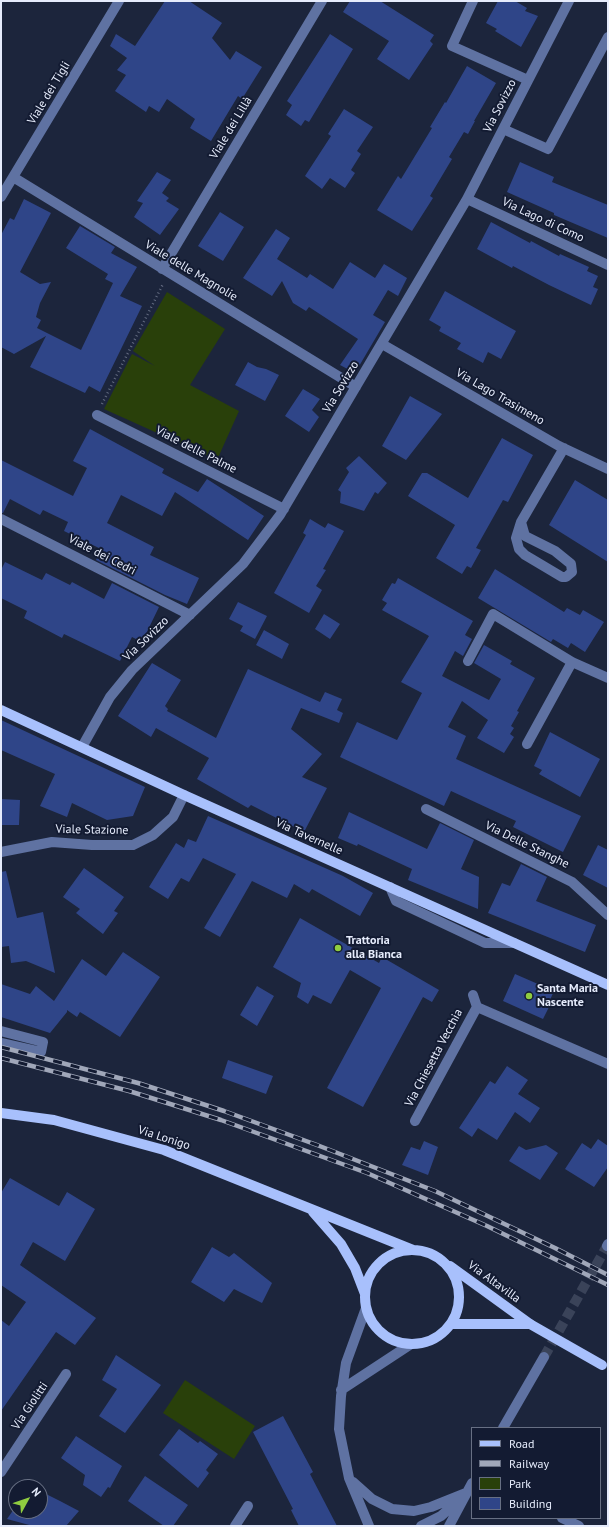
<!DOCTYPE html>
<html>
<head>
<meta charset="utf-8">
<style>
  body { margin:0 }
  #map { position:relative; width:609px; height:1527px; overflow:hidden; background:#1c253c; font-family:"PT Sans",sans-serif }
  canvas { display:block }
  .frame { position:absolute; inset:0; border:2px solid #e6ecfc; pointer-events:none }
  .legend { position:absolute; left:471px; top:1427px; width:130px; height:92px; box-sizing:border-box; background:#131b32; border:1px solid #676f83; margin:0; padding:5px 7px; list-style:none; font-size:12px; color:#e6ecfc }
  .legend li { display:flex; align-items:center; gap:8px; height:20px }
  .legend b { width:20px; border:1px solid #676f83 }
  .north { position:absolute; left:8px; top:1479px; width:40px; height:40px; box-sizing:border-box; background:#131b32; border:1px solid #676f83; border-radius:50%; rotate:50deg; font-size:11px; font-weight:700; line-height:16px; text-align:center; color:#e6ecfc }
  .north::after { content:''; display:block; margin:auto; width:14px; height:18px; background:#90cd40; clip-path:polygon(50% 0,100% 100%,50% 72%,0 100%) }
</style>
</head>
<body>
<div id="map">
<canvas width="609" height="1527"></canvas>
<div class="frame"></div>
<ul class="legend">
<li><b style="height:5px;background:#a8c0fc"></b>Road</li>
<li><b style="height:5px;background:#a0a7b9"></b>Railway</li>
<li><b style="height:11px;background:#29400a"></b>Park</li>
<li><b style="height:11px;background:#2f4588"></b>Building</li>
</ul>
<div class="north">N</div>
</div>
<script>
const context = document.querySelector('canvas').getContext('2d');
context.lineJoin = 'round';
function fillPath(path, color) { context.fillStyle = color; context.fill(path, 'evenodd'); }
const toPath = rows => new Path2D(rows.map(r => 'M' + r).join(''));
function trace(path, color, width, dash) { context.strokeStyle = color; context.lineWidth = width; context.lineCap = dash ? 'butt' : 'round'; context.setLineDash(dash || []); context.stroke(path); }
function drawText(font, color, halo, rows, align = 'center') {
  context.font = font + ' "PT Sans",sans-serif'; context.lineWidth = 4; context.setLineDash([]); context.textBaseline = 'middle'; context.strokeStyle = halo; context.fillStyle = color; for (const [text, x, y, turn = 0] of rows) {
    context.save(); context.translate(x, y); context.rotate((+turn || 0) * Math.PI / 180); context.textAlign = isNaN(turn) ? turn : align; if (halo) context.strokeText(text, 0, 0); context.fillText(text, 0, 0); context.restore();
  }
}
fillPath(toPath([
  [167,292,225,329,190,385,239,411,217,460,104,409,132,354,155,366,133,351],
  [185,1380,255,1426,234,1459,163,1413]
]), '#29400a');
fillPath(toPath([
  [165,1,189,1,222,23,212,38,230,60,236,51,262,67,242,99,238,96,211,141,190,128,195,119,167,99,159,112,149,106,146,112,115,91,126,75,117,70,127,58,110,46,116,34,135,46],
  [350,1,380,1,434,35,430,41,433,44,409,80,377,59,389,41,343,12],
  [498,1,515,1,527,8,525,11,538,16,521,47,495,31,497,29,486,23],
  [330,34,353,49,309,122,305,120,301,126,286,115,292,105,287,101],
  [467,66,496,83,474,121,475,121,468,134,464,132,449,157,452,159,430,196,433,198,412,231,377,210,398,176,401,179,432,128,430,127,445,102,446,103],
  [344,109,373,127,357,151,361,154,351,170,355,173,345,188,330,178,322,189,305,176,331,136,328,134],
  [520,162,554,177,552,182,608,205,608,238,554,215,554,213,507,192],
  [157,172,171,180,162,193,169,198,166,201,179,209,160,235,134,217,143,203,137,201],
  [24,199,51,213,20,272,40,284,51,282,40,303,36,317,41,320,37,328,81,350,113,283,105,279,108,274,66,248,80,226,115,247,111,253,137,267,120,296,142,306,100,392,89,386,85,393,30,367,46,336,14,354,1,347,1,235,10,218,14,220],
  [220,212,244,227,223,261,198,246],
  [491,222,530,243,531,241,559,256,560,254,589,267,587,271,598,276,593,287,598,289,591,305,549,285,513,266,512,268,477,249],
  [276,229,290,238,277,259,307,278,310,274,333,289,350,262,375,278,384,264,407,278,398,296,388,290,373,315,385,322,355,373,340,365,358,339,309,307,306,311,293,303,282,281,272,296,243,278],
  [445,291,516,331,501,359,488,352,483,363,457,349,461,343,439,331,441,327,429,320],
  [248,362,257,367,266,369,279,375,265,401,235,385],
  [303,389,320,399,312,410,319,417,309,432,285,416],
  [410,396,442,414,406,460,382,446],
  [90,429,164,469,162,473,198,492,207,479,264,516,248,540,175,492,162,516,121,495,107,523,154,547,150,555,199,578,187,604,165,595,96,560,101,549,64,531,68,522,43,510,40,515,10,499,3,513,1,513,1,460,73,496,87,468,73,461],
  [502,438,533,455,508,502,503,500,476,548,481,550,471,568,467,566,462,574,436,558,455,525,408,496,422,473,427,473,468,498],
  [359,456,387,483,378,494,375,492,364,511,340,503,341,492,338,490,349,472,346,468],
  [575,480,608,500,608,562,549,525],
  [310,519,325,528,328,523,344,531,323,569,326,570,316,586,322,590,309,613,274,593,306,535,303,533],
  [5,562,42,580,46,573,70,585,72,582,104,599,112,583,159,607,142,642,132,637,120,661,64,634,62,638,24,618,27,611,1,598,1,570],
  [495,569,564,612,567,608,580,615,583,610,604,622,585,652,571,643,568,648,553,639,551,642,478,598],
  [398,578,473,621,465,635,472,639,463,656,455,651,442,676,489,700,501,679,474,663,484,645,512,661,510,664,535,678,517,711,519,712,511,726,514,728,510,734,514,737,504,753,477,738,488,720,462,701,448,727,466,736,456,759,581,816,563,852,513,827,516,821,451,791,444,806,340,757,357,722,397,740,422,693,401,682,429,636,382,610,387,603,382,600,392,583,395,584],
  [238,602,267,616,255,639,240,631,243,626,229,619],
  [324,614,340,624,330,639,315,629],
  [264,630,289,644,282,659,256,645],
  [152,663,181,680,165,706,168,709,167,711,216,738,248,669,320,702,325,692,342,699,337,710,343,713,339,723,301,708,291,729,322,754,302,777,327,788,304,832,251,805,248,808,197,779,209,758,156,728,151,737,118,716],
  [1,720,145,787,133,816,107,820,72,803,67,817,40,806,55,774,1,750],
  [550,732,600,759,580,797,539,774,542,770,534,766],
  [1,799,20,800,19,825,1,825],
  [349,812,427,849,440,823,474,840,461,869,479,877,478,909,408,880,412,869,358,844,357,846,338,838],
  [208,816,343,876,373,893,360,916,312,889,309,893,294,884,287,898,252,881,220,937,204,928,236,874,203,858,189,882,181,878,168,899,149,887,176,843,184,848,188,839,196,842],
  [598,845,608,850,608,888,583,875],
  [521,864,547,877,536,901,596,925,585,952,488,913,502,883,510,886],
  [84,868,124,897,114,911,118,913,103,934,76,913,80,909,63,897],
  [6,871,17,918,43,912,55,973,26,961,11,963,9,946,1,947,1,872],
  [300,918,379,963,382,957,439,990,432,1002,423,997,363,1107,327,1088,381,988,350,970,331,1004,313,995,308,1004,297,997,301,983,273,967],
  [123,952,160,977,120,1037,80,1012,77,1017,67,1010,67,1012,50,1033,1,1017,1,984,30,994,36,986,54,1001,82,959,106,976],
  [515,974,554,991,550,1000,552,1001,543,1019,503,1001],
  [257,986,274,996,257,1026,240,1015],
  [228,1060,273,1076,266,1094,222,1078],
  [507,1066,528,1080,518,1094,540,1108,530,1123,515,1112,497,1140,478,1128,472,1137,459,1128,490,1081,495,1084],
  [598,1139,608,1146,608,1167,594,1187,565,1169,582,1143,591,1149],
  [424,1141,438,1147,428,1175,402,1165,411,1147,420,1150],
  [546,1145,558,1153,540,1180,509,1161,519,1146,526,1150],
  [10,1178,59,1206,67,1192,95,1209,65,1261,33,1242,20,1265,96,1318,75,1345,56,1332,1,1411,1,1320,9,1326,26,1302,1,1285,1,1193],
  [212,1247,229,1257,234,1253,272,1283,262,1303,234,1289,224,1302,191,1282],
  [116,1355,161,1385,125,1433,99,1416,117,1389,102,1380],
  [283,1416,313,1472,310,1474,337,1526,299,1526,291,1510,293,1509,253,1432],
  [179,1429,198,1443,200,1441,218,1454,206,1470,209,1473,198,1488,159,1455],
  [76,1436,122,1466,110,1488,108,1487,101,1497,83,1485,85,1475,61,1458],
  [145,1476,188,1505,173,1526,164,1526,128,1501],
  [40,1491,60,1501,79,1511,66,1526,33,1526,7,1519,16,1506,16,1511,40,1511]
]), '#2f4588');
trace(toPath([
  [544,1357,607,1246]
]), '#3a4359', 10, [10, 5]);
trace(toPath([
  [102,404,163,284]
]), '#636b80', 2.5, [1, 3]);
trace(toPath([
  [473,1,452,46,528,80],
  [503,129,548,149,608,37],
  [13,177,356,387],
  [1,197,119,1],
  [467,199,608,265],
  [162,269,322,1],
  [382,344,559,446,608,469],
  [97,415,284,509],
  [1,519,190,615],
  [521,522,525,536,555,551,571,564,572,572,566,577,562,577,525,555,519,549,516,538,521,522,564,448],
  [468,661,493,614,572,662,608,678],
  [527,744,572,662],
  [82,747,110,697,132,670,243,564,280,515,467,199,569,1],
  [426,809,572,882,608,915],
  [1,852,52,842,92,845,133,845,153,835,173,817,184,795],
  [390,887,396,901,485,943,514,943],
  [473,995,477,1007],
  [1,1031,43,1042,41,1052,1,1043],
  [415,1121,477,1007,608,1064],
  [607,1246,608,1244],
  [366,1308,346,1363,341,1396,339,1429,349,1478,369,1526],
  [341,1390,411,1344],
  [503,1428,544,1357],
  [1,1472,66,1374],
  [353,1482,372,1499,392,1509,414,1511,431,1507,466,1493],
  [562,1518,579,1526],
  [235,1526,248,1506],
  [421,1526,441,1516,460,1499],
  [449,1526,472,1483]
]), '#5f72a2', 10);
trace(toPath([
  [1,710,184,795,608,985],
  [1,1113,54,1120,164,1150,413,1250],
  [313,1212,341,1244,355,1268,365,1294],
  '365 1297a47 47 0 1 1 94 0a47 47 0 1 1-94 0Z',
  [450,1266,530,1324],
  [451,1324,530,1324]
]), '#a8c0fc', 10);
const rail = toPath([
  [1,1047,138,1083,224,1111,317,1145,435,1191,555,1248,608,1275],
  [1,1058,129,1091,221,1120,367,1173,487,1226,608,1285]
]);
trace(rail, '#a0a7b9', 4.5);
trace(rail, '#131b32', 3, [9]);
trace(toPath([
  [530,1324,602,1365]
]), '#a8c0fc', 10);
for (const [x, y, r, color] of [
  [338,948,4,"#90cd40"],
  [529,996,4,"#90cd40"]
]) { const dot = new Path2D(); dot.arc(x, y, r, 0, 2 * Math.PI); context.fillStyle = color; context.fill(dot); trace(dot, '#131b32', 1.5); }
drawText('12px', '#e6ecfc', '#131b32', [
  ["Viale dei Tigli",49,93,-59],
  ["Via Sovizzo",500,106,-63],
  ["Viale dei Lillà",231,128,-59],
  ["Via Lago di Como",543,220,25],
  ["Viale delle Magnolie",191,271,31],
  ["Via Sovizzo",341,387,-59],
  ["Via Lago Trasimeno",500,397,30],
  ["Viale delle Palme",196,450,27],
  ["Viale dei Cedri",102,555,27],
  ["Via Sovizzo",146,639,-44],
  ["Viale Stazione",92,830,1],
  ["Via Tavernelle",309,837,24],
  ["Via Delle Stanghe",527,845,26],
  ["Via Chiesetta Vecchia",434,1058,-62],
  ["Via Lonigo",164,1138,18],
  ["Via Altavilla",494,1282,36],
  ["Via Giolitti",30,1406,-56]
]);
drawText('bold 12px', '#e6ecfc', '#131b32', [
  ["Trattoria",346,941],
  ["alla Bianca",346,955],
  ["Santa Maria",537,989],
  ["Nascente",537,1003]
], 'left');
</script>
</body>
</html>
